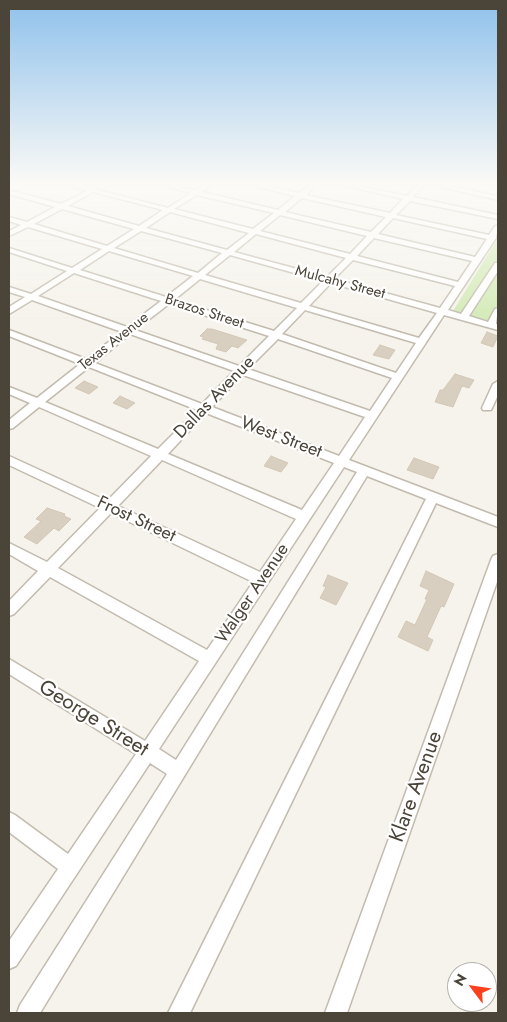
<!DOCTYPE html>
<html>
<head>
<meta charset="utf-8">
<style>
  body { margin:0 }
  #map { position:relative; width:507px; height:1022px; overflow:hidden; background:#f6f3ec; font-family:Jost,sans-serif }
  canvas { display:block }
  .frame { position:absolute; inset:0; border:10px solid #4b4439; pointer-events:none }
  .north { position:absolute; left:447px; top:962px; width:50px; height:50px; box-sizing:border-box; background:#fff; border:1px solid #b7b4b0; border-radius:50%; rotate:301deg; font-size:14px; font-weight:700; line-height:20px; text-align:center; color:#4b4439 }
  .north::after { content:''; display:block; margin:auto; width:18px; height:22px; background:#fc3f1d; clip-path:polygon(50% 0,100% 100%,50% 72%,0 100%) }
</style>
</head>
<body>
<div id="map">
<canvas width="507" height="1022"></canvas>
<div class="frame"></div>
<div class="north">N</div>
</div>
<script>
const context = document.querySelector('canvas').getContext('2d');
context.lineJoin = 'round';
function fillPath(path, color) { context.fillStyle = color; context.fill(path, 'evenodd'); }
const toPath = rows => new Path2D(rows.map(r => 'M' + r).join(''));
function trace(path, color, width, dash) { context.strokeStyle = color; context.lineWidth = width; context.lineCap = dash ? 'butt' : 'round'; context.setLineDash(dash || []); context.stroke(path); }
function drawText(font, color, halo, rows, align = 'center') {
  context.font = font + ' Jost,sans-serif'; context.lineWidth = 4.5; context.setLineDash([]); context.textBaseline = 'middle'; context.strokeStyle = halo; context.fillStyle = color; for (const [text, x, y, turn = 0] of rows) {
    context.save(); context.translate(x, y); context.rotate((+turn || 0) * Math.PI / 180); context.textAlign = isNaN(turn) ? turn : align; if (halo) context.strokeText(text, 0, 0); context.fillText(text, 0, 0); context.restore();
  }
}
fillPath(toPath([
  [498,238,498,323,453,311]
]), '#d2eab5');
const building = toPath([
  [207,329,212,329,247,340,238,348,232,346,226,352,216,349,218,344,202,339,204,337,200,336,207,329],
  [487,332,498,336,493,347,481,343,487,332],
  [380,345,395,350,389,359,373,355,380,345],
  [455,374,474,380,469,388,462,386,453,407,435,402,440,390,443,390,455,374],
  [84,381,98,387,89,394,75,388,84,381],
  [120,396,135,403,127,409,113,403,120,396],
  [271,456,288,463,281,472,264,466,271,456],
  [414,458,439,467,433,479,407,470,414,458],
  [47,508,65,514,64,516,71,519,59,531,54,528,37,544,24,537,41,521,36,519,47,508],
  [426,571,454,584,444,607,441,606,427,637,433,640,428,651,398,637,406,621,415,625,427,599,425,599,429,590,420,586,426,571],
  [328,575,348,583,336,605,320,598,326,587,323,586,328,575]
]);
fillPath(building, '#d8cfc1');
trace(building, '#d3c7b4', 1);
const minor = toPath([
  [69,185,95,187,98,190,168,208,191,193,162,185,173,185,195,190,204,185,211,185,202,192,278,210,295,196,250,185,262,185,299,193,310,185,317,185,306,195,390,213,403,199,342,185,354,185,407,196,417,185,424,185,413,197,498,215,498,219,410,201,396,215,489,235,495,226,498,226,496,238,448,310,461,314,495,263,498,263,498,271,469,316,488,322,495,309,498,308,496,324,498,324,498,330,444,315,349,460,498,517,498,527,436,503,190,1013,168,1013,426,499,367,476,40,1013,17,1013,20,1005,167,774,150,763,16,966,9,969,9,941,58,869,9,832,9,812,15,815,68,854,136,754,9,674,9,659,145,741,199,661,50,577,14,614,9,616,9,601,38,571,9,554,9,543,47,562,100,508,9,465,9,456,107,501,151,456,39,407,13,428,9,429,9,420,30,403,9,394,9,387,37,398,80,364,9,336,9,330,86,359,122,332,32,300,9,314,9,307,25,297,9,292,9,287,31,294,67,271,9,252,9,248,72,268,102,249,28,227,9,236,9,231,21,225,9,221,9,217,27,222,55,207,9,194,9,190,61,204,87,191,69,185],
  [93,192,163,210,139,226,68,206,93,192],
  [197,195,274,213,253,229,174,209,197,195],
  [302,198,386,217,371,232,285,212,302,198],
  [62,209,134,229,107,246,34,224,62,209],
  [170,212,249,233,227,250,146,228,170,212],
  [280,215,367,236,350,254,260,231,280,215],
  [393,218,487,239,475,257,378,234,393,218],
  [141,231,222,253,198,273,114,248,141,231],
  [256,234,346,258,327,277,234,252,256,234],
  [374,238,472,261,458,282,357,256,374,238],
  [109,251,193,276,166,297,80,270,109,251],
  [230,255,323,281,301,303,205,275,230,255],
  [353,260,455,286,440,308,334,279,353,260],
  [74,273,161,301,127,327,38,296,74,273],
  [200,279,297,308,274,331,174,300,200,279],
  [331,283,437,313,419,338,309,306,331,283],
  [169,304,269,336,239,366,135,330,169,304],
  [305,310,416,343,396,373,282,334,305,310],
  [130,334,234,371,202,404,95,363,130,334],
  [278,339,392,378,370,411,248,369,278,339],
  [89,367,197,410,158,449,45,402,89,367],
  [243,375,365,417,339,456,212,407,243,375],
  [206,413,334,463,302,510,168,454,206,413],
  [162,460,296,519,260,572,118,506,162,460],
  [344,467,357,472,176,760,159,749,344,467],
  [111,513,253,582,207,650,58,568,111,513],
  [433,185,445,185,498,196,498,200,433,185],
  [498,381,498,395,492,408,491,410,483,410,482,408,493,384,498,381],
  [498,554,498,579,347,1013,325,1013,491,560,493,556,498,554]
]);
trace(minor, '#c2bbae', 3);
fillPath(minor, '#fff');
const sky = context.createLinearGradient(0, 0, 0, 328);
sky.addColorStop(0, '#8fc1ec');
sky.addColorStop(0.56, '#fbfaf6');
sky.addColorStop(1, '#fbfaf600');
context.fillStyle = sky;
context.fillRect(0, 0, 507, 328);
drawText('15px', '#4b4439', '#fff', [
  ["Mulcahy Street",340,283,15],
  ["Brazos Street",204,312,18],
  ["Texas Avenue",114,342,-38]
]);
drawText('18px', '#4b4439', '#fff', [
  ["Dallas Avenue",215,398,-46],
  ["West Street",281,438,21],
  ["Frost Street",136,520,25],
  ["Walger Avenue",253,594,-56]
]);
drawText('21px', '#4b4439', '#fff', [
  ["George Street",93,719,32],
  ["Klare Avenue",417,787,-70]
]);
</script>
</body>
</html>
